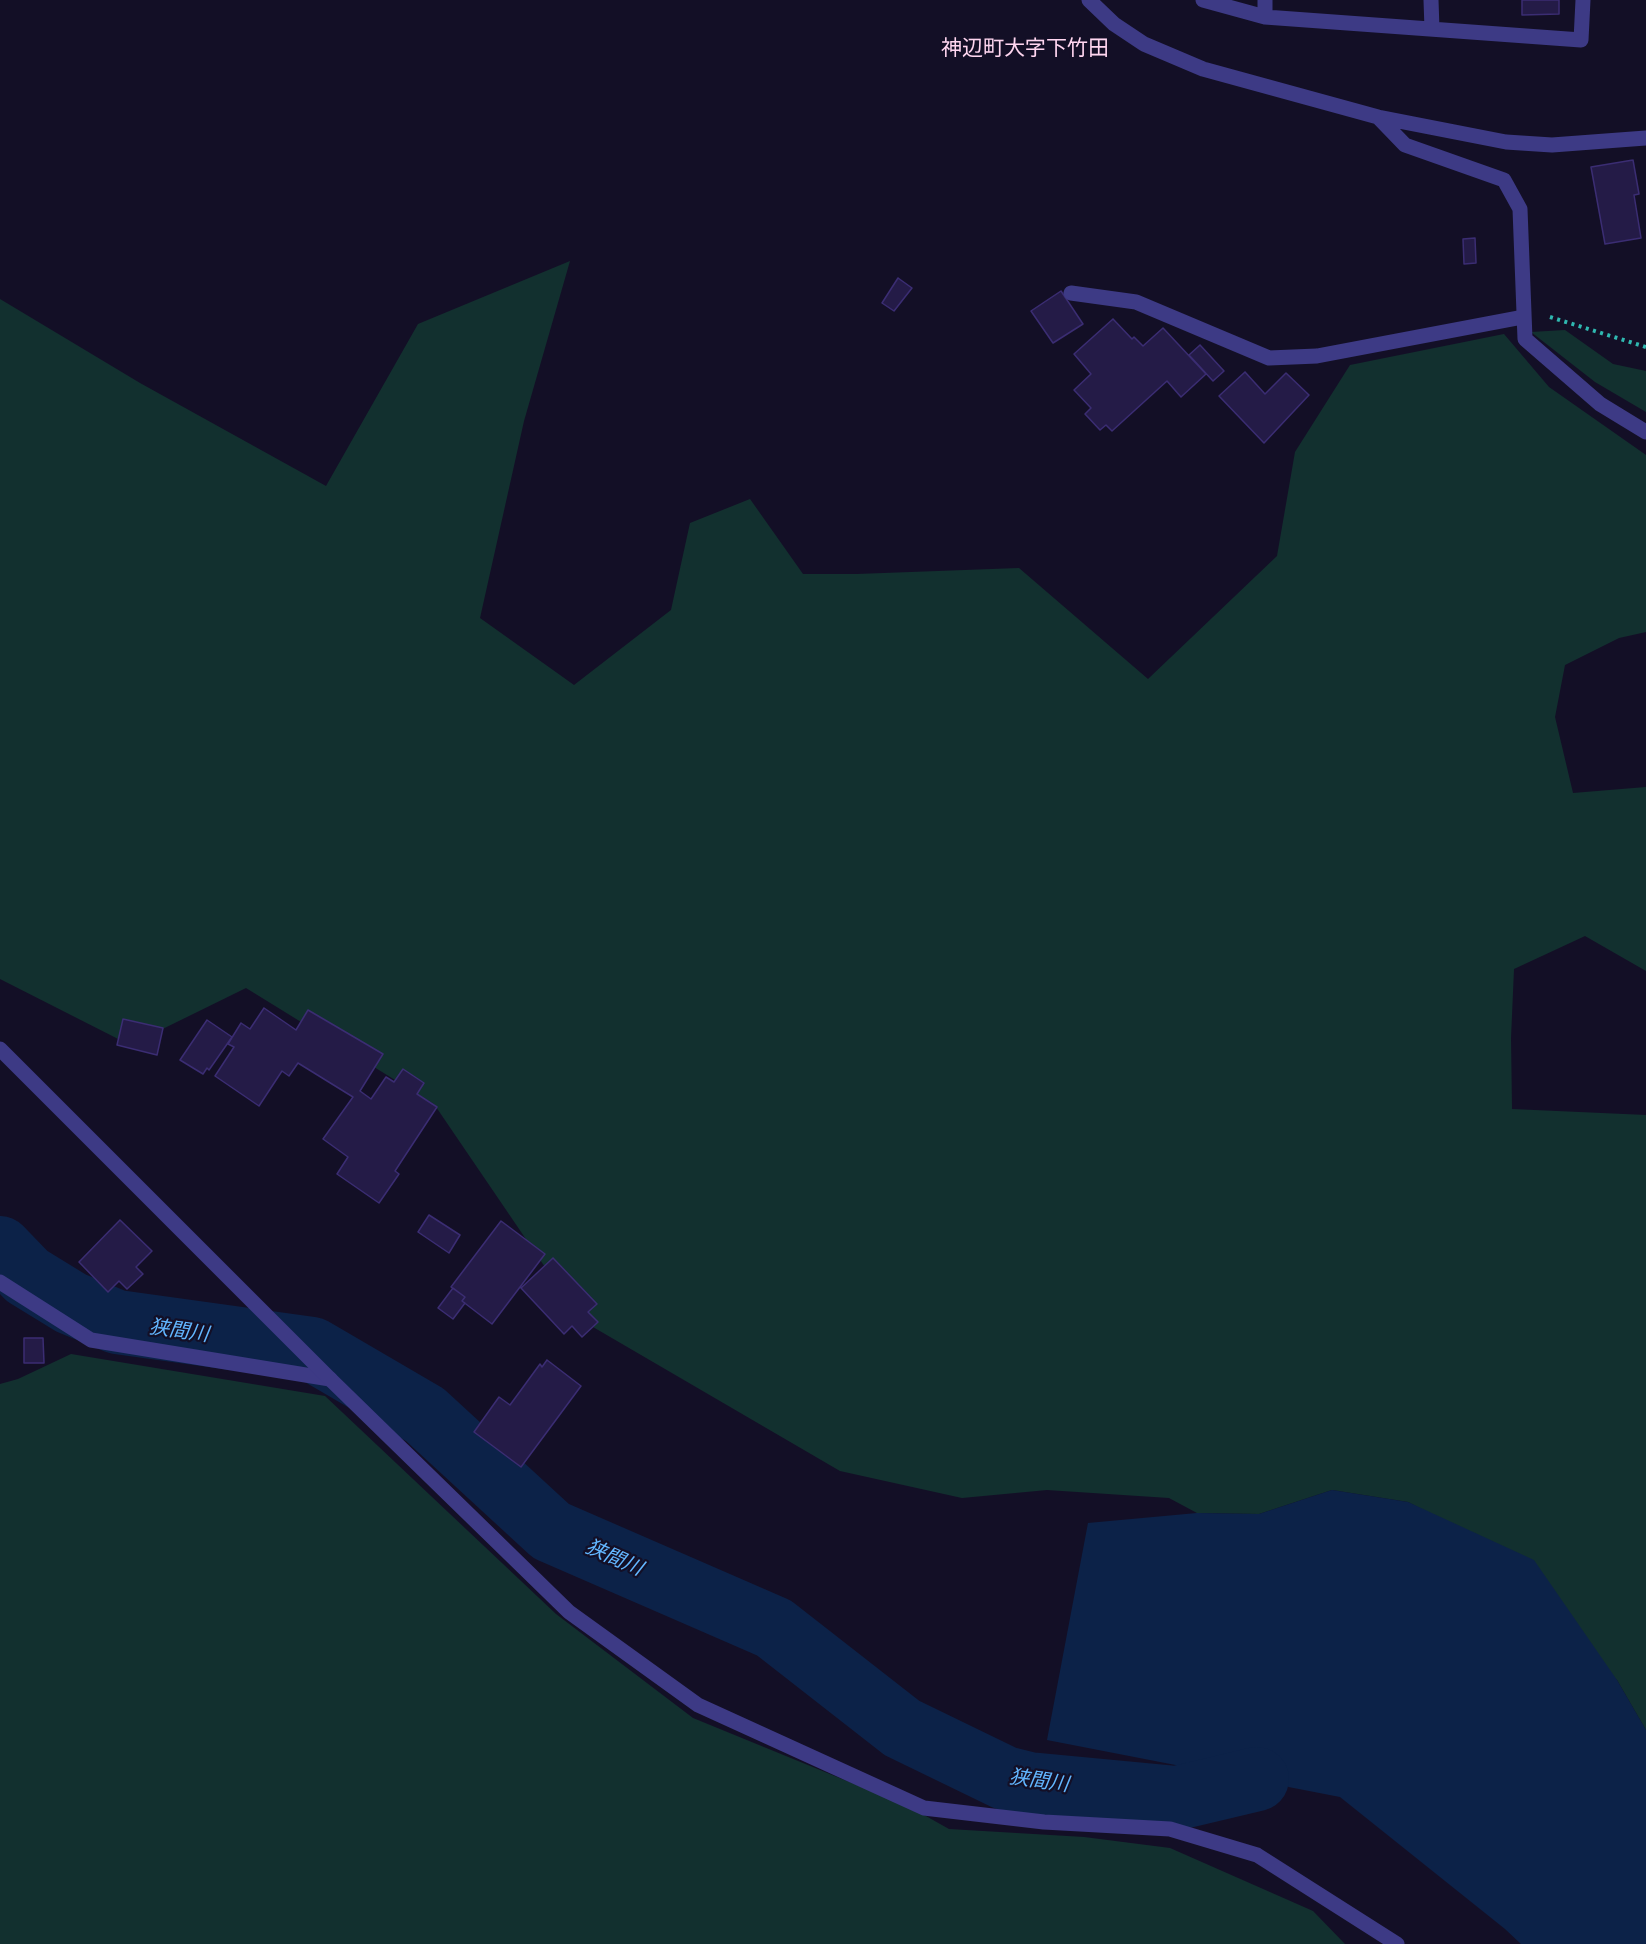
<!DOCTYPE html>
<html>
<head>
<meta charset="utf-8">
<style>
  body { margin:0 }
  canvas { display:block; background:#130f26 }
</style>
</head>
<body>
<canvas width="1646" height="1944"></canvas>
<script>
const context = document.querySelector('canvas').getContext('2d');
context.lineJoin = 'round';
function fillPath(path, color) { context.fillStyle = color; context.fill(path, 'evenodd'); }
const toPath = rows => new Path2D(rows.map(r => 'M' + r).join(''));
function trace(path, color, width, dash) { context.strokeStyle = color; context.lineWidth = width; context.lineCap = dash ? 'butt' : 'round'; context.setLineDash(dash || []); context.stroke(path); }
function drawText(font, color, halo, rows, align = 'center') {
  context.font = font + ' Inter,"Noto Sans JP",sans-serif'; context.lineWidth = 4.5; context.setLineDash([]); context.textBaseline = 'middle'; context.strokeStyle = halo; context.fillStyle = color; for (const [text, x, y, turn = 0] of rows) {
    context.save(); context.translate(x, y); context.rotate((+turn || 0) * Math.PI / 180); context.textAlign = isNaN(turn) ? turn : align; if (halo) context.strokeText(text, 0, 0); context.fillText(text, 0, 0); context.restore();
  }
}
fillPath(toPath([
  [570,261,524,421,480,618,574,685,671,610,690,523,750,499,803,574,857,574,1019,568,1148,679,1277,556,1295,452,1350,365,1504,334,1549,387,1646,455,1646,632,1619,638,1565,665,1555,717,1573,793,1646,787,1646,971,1585,936,1514,969,1511,1038,1512,1109,1646,1115,1646,1730,1617,1680,1441,1519,1408,1502,1332,1490,1259,1514,1197,1513,1169,1498,1047,1490,962,1498,840,1471,581,1320,434,1104,246,988,130,1045,0,979,0,299,140,383,326,486,418,324],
  [1565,330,1613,364,1646,371,1646,412,1595,382,1531,332],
  [71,1354,325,1396,556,1614,693,1718,908,1806,949,1829,1084,1837,1170,1848,1313,1911,1345,1944,0,1944,0,1384,18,1379]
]), '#12302f');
fillPath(toPath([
  [1332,1490,1408,1502,1534,1560,1617,1680,1646,1730,1646,1944,1521,1944,1505,1929,1340,1797,1047,1740,1088,1523,1197,1513,1259,1514]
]), '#0c2248');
trace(toPath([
  [0,1248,27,1276,71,1303,117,1322,312,1349,425,1415,551,1531,774,1628,902,1728,1005,1778,1029,1784,1177,1798,1257,1779]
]), '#0c2248', 64);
const building = toPath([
  [1522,0,1559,0,1559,14,1522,15,1522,0],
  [1633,160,1639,194,1634,195,1641,238,1605,244,1591,167,1633,160],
  [1475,238,1476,263,1464,264,1463,239,1475,238],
  [898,278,912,288,894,311,882,303,898,278],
  [1061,291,1083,324,1053,343,1031,311,1061,291],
  [1113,319,1132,339,1134,337,1143,346,1163,328,1206,374,1181,397,1167,381,1112,431,1106,425,1100,430,1085,414,1091,408,1074,390,1091,374,1074,354,1113,319],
  [1200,345,1224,371,1213,381,1189,355,1200,345],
  [1245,372,1265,394,1286,373,1309,395,1264,443,1219,396,1245,372],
  [264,1008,296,1030,308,1010,383,1054,360,1091,371,1099,386,1077,394,1082,403,1069,424,1083,417,1094,437,1107,395,1171,399,1174,379,1203,337,1174,348,1157,323,1139,353,1097,298,1063,289,1076,282,1071,259,1106,215,1076,234,1047,228,1044,241,1023,250,1029,264,1008],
  [123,1019,163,1028,157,1055,117,1045,123,1019],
  [207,1020,232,1037,209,1070,207,1068,203,1074,180,1060,207,1020],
  [429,1215,460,1235,449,1253,418,1232,429,1215],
  [120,1220,152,1251,136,1267,143,1274,127,1289,119,1281,108,1292,79,1262,120,1220],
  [501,1221,545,1254,492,1324,462,1301,465,1297,451,1287,501,1221],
  [553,1258,597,1304,588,1312,598,1322,582,1337,572,1326,564,1334,521,1288,553,1258],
  [453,1288,465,1297,462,1301,465,1303,453,1319,438,1308,453,1288],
  [24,1338,43,1338,44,1363,24,1363,24,1338],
  [547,1360,581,1386,521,1467,474,1432,499,1397,510,1405,540,1364,542,1367,547,1360]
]);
fillPath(building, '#241b47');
trace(building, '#3b2d73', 1.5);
trace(toPath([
  [1550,317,1646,347]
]), '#2fb8b0', 4, [3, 4.5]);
trace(toPath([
  [1089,0,1114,24,1144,44,1203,69,1378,117,1506,142,1552,145,1646,138],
  [1203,0,1265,17,1581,40,1583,0],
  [1431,0,1432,29],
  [1265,17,1265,0],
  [1378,117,1405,145,1504,180,1520,209,1525,339,1600,404,1646,432],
  [1071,293,1136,302,1269,358,1317,356,1523,317],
  [0,1282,91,1340,330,1379]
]), '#3d3a85', 15);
trace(toPath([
  [0,1049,330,1379,569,1612,698,1705,924,1808,1044,1822,1170,1829,1257,1855,1397,1944]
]), '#3d3a85', 15);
drawText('italic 20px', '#62b6ff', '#130f26', [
  ["狭間川",179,1331,8],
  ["狭間川",614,1558,24],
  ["狭間川",1039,1781,8]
]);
drawText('21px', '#ffd6f0', '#130f26', [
  ["神辺町大字下竹田",1025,49]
]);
</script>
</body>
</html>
